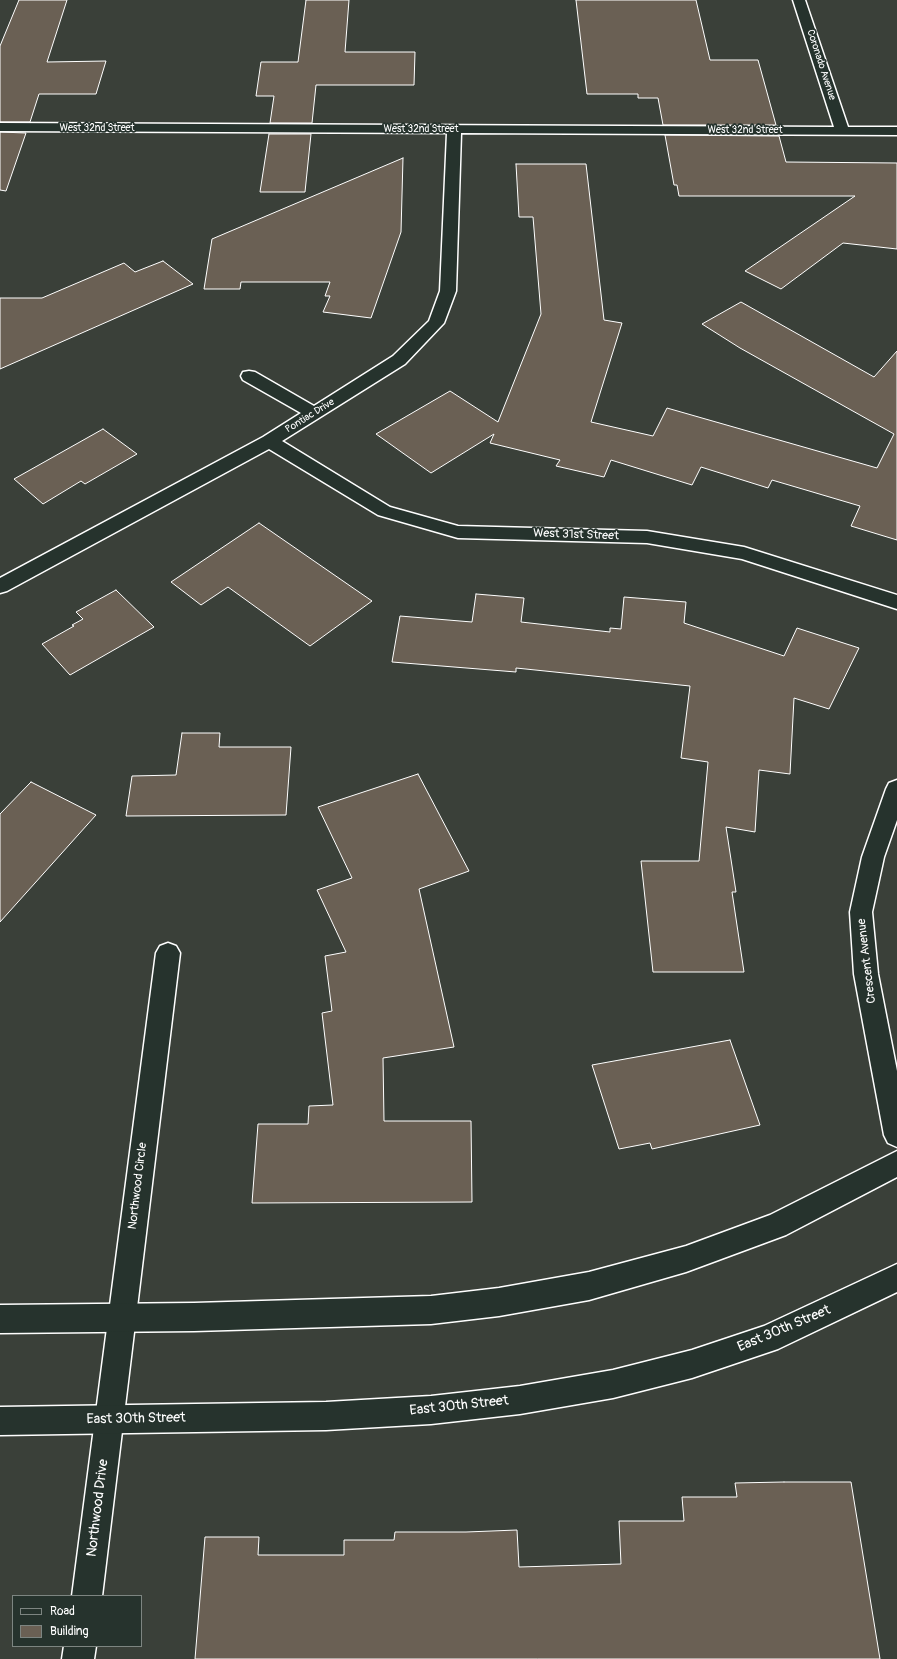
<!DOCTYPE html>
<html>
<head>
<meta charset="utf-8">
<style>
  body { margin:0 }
  #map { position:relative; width:897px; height:1659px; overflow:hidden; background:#3a4039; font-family:Pangolin,sans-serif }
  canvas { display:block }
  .legend { position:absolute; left:12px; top:1595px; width:130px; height:52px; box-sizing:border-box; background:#26332d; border:1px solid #7d8581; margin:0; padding:5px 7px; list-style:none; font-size:12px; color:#fff }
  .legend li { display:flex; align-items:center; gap:8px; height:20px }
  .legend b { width:20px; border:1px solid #7d8581 }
</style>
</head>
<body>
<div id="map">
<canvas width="897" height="1659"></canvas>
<ul class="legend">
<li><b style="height:5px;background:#26332d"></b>Road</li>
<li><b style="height:11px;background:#6a6054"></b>Building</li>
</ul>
</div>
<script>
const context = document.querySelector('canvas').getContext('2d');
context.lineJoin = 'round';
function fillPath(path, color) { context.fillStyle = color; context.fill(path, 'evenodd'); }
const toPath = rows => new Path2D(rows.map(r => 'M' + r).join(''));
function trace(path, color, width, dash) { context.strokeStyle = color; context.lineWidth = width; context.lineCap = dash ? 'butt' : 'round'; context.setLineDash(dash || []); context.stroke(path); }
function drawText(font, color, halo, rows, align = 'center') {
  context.font = font + ' Pangolin,sans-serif'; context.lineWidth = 3.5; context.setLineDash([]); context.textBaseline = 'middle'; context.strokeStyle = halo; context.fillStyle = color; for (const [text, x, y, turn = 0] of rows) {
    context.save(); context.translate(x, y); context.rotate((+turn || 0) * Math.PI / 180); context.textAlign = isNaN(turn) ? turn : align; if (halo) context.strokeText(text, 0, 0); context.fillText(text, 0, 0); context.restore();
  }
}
const building = toPath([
  [19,0,67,0,47,62,106,61,96,94,39,94,30,122,0,122,0,46,19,0],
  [306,0,349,0,345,52,415,52,414,85,316,85,312,123,270,123,274,96,256,96,261,62,298,62,306,0],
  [576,0,696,0,710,60,758,60,776,125,663,125,658,98,638,98,638,94,587,94,576,0],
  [0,132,26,133,6,191,0,190,0,132],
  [269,134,311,134,305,192,260,192,269,134],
  [665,135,779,136,786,162,897,163,897,249,843,243,781,289,745,271,855,196,679,196,677,185,674,185,665,135],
  [403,158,401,232,371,318,323,312,330,296,325,296,330,282,241,282,240,289,204,289,212,239,403,158],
  [516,164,586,164,604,320,622,323,591,422,653,436,667,408,877,468,894,434,740,348,702,324,741,302,874,377,897,351,897,540,851,526,860,506,772,480,768,488,701,467,692,485,611,460,604,477,556,466,560,460,490,443,494,434,431,473,376,434,450,391,498,422,541,314,533,217,519,217,516,164],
  [163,261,193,284,0,369,0,298,42,298,124,263,135,272,163,261],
  [103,429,137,454,85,484,81,481,43,504,14,479,103,429],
  [259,523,372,601,310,646,228,587,201,605,171,582,259,523],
  [116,590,154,627,70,675,42,644,74,626,72,625,83,619,76,612,116,590],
  [476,594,524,598,521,622,610,632,610,628,621,629,624,597,686,602,684,623,784,656,797,628,859,648,829,709,794,698,790,774,759,770,755,832,726,827,736,892,732,892,744,972,653,972,641,861,699,861,708,762,681,758,690,686,516,668,516,672,392,662,400,616,472,622,476,594],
  [182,733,220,733,219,747,291,747,286,815,126,816,132,776,176,775,182,733],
  [418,774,469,871,419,889,454,1047,383,1058,384,1121,471,1121,472,1202,252,1203,258,1124,308,1124,309,1106,333,1105,322,1013,332,1011,325,956,346,952,317,890,352,878,318,807,418,774],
  [31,782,96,815,0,922,0,814,31,782],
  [730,1040,760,1125,652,1149,650,1143,619,1149,592,1065,730,1040],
  [784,1482,851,1482,880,1659,195,1659,205,1537,259,1537,258,1555,344,1555,344,1540,394,1540,395,1532,466,1532,517,1530,519,1567,621,1564,619,1521,684,1521,682,1497,737,1497,735,1483,784,1482]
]);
fillPath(building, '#6a6054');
trace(building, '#fff', 1);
const minor = toPath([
  [793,0,805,0,848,127,897,127,897,135,461,133,456,291,444,323,405,364,282,441,390,507,458,526,647,531,744,547,897,595,897,609,742,559,647,543,458,538,378,515,269,449,7,591,0,593,0,578,263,437,301,413,243,380,241,376,243,372,249,371,255,372,314,406,393,356,429,321,440,291,447,133,0,131,0,123,834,127,793,0],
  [897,780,897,820,884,857,872,912,878,974,897,1071,897,1147,888,1143,884,1135,854,974,850,912,862,857,886,789,889,783,897,780],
  [168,943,176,946,180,953,102,1596,72,1596,156,953,160,946,168,943],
  [64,1646,96,1646,94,1659,62,1659,64,1646]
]);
const secondary = toPath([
  [897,1151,897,1177,786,1235,686,1272,589,1300,499,1316,431,1324,194,1331,0,1333,0,1305,194,1303,431,1296,499,1288,589,1272,686,1246,770,1215,897,1151],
  [897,1264,897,1292,778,1349,692,1378,613,1398,520,1414,431,1424,326,1430,0,1435,0,1407,326,1402,431,1396,520,1386,613,1370,692,1350,764,1326,897,1264]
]);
trace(minor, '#fff', 3);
trace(secondary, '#fff', 3);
fillPath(minor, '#26332d');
fillPath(secondary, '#26332d');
drawText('10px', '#fff', '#26332d', [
  ["Coronado Avenue",821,65,72],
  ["West 32nd Street",97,128],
  ["West 32nd Street",421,129],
  ["West 32nd Street",745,130],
  ["Pontiac Drive",310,416,-32]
]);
drawText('12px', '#fff', '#26332d', [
  ["West 31st Street",576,535,2],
  ["Crescent Avenue",867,961,-97],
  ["Northwood Circle",138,1186,-83]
]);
drawText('14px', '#fff', '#26332d', [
  ["East 30th Street",784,1329,-23],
  ["East 30th Street",459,1406,-6],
  ["East 30th Street",136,1419,-1],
  ["Northwood Drive",98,1508,-83]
]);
</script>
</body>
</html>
